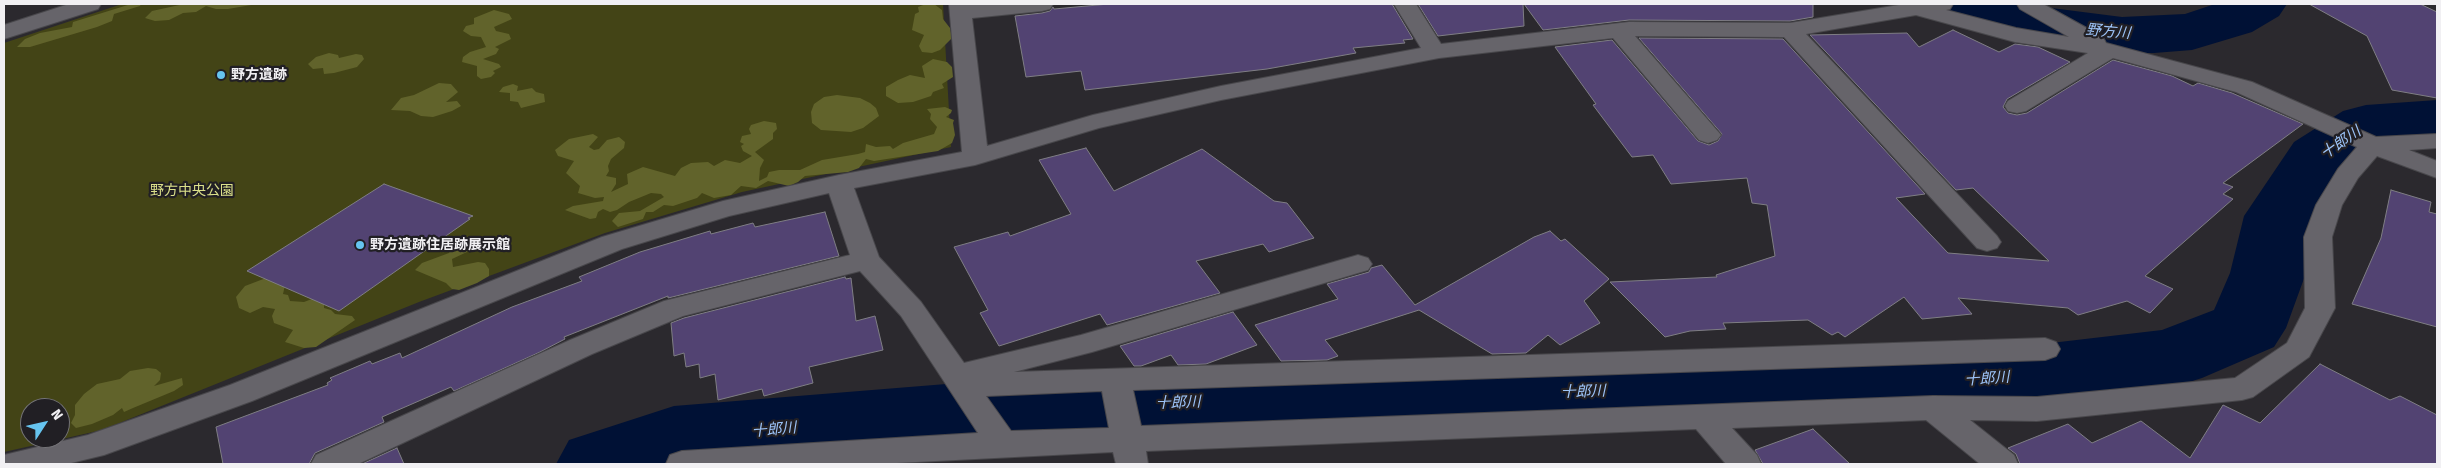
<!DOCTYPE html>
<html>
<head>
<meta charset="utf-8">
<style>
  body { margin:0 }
  #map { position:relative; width:2441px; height:468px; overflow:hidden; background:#2b292e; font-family:"Fira Sans",sans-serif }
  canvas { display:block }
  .frame { position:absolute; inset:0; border:5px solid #f1f0f3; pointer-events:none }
  .north { position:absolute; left:20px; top:398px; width:50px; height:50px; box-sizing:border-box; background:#211f24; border:1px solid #747377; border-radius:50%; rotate:55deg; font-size:14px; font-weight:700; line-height:20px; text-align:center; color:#f1f0f3 }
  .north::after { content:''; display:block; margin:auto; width:18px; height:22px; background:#66c4ef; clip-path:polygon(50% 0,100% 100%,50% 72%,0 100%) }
</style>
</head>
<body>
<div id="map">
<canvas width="2441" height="468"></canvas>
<div class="frame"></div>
<div class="north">N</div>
</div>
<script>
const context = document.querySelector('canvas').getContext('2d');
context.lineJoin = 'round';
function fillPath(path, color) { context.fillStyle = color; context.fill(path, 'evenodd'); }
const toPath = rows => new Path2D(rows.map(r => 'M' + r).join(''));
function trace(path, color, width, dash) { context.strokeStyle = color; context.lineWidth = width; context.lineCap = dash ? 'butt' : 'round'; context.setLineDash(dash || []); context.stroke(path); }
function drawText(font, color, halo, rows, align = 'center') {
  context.font = font + ' "Fira Sans","Noto Sans JP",sans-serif'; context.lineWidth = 4.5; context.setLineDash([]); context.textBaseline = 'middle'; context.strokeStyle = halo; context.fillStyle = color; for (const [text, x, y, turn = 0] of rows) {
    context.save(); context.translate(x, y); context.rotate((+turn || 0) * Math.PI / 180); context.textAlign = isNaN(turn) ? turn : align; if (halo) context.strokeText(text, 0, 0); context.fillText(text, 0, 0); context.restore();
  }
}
fillPath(toPath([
  [122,4,943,4,951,147,742,192,605,233,419,302,102,430,4,452,4,43],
  [30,408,60,408,60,438,30,438]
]), '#434416');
fillPath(toPath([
  [131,4,141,4,140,6,114,14,112,21,97,27,30,47,17,47,25,39,40,33,72,27,73,22],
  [184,4,257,4,228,9,216,9,206,6,196,12,183,13,169,20,155,21,145,18,152,11],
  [926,4,934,4,942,10,943,19,950,28,952,38,940,50,932,53,922,52,919,46,924,35,912,30,915,14,919,12,918,7],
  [494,10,509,14,512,19,494,27,496,31,509,34,511,39,495,47,499,49,496,54,483,59,499,64,501,67,493,71,495,73,491,77,481,79,477,76,477,66,462,62,463,57,470,52,486,47,481,37,471,36,463,31,466,26,474,24,474,18],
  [329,53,338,55,339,58,356,54,362,55,364,59,357,67,334,73,324,74,323,68,313,69,308,64,316,57],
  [933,59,947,62,952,67,953,77,942,84,944,88,933,92,931,96,913,102,898,103,886,96,886,87,898,80,910,75,925,78,922,66],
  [439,83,451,84,458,92,446,102,457,101,461,106,452,111,433,117,421,116,410,111,391,110,401,98,414,95],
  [513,84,518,86,517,91,532,88,536,92,544,94,545,102,521,108,518,102,510,101,510,93,499,92,503,87],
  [837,95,860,98,870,103,876,108,879,116,863,128,851,132,821,130,812,123,811,112,814,104,824,97],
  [945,107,952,110,951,113,946,117,954,120,953,123,955,135,952,143,938,151,874,161,866,159,859,168,848,172,805,176,798,182,789,186,768,181,756,188,741,186,731,195,714,198,702,193,697,198,673,206,664,205,653,212,646,212,643,219,618,227,612,221,619,213,640,211,664,197,661,194,651,193,629,202,617,210,610,212,603,209,598,212,596,218,590,219,565,210,573,206,603,201,604,197,595,198,578,193,580,186,566,173,574,161,558,156,555,150,569,139,593,134,598,137,589,147,594,150,599,149,607,140,619,137,625,142,624,148,611,159,608,166,609,171,606,176,616,178,616,184,611,192,628,184,627,174,643,167,675,176,681,168,691,163,708,162,714,166,725,160,740,163,752,156,743,151,741,146,744,144,740,142,742,136,751,134,749,129,751,125,764,121,776,123,777,129,773,133,773,139,755,152,764,160,760,168,759,181,767,177,769,172,779,170,800,170,822,160,858,154,865,152,866,144,876,147,890,146,893,149,903,143,934,134,937,127,930,119,931,114,927,109],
  [461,243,469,243,472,245,467,252,452,259,453,267,478,262,485,263,489,269,489,276,477,283,459,290,452,289,446,283,415,270,422,263,449,253,452,247],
  [266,278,285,285,283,294,288,295,290,301,304,302,317,297,324,302,324,308,331,310,335,314,352,316,355,320,316,347,304,348,285,342,293,330,274,323,272,316,275,309,263,307,250,313,239,308,236,297,245,286],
  [148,368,156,369,161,373,160,380,154,386,182,378,183,385,174,391,133,408,124,412,122,408,113,415,92,424,76,428,71,423,75,415,75,405,84,394,97,384,120,379,130,371]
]), '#61632b');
fillPath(toPath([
  [1926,4,2020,4,2122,17,2185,14,2215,4,2287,4,2279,16,2252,32,2192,50,2154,53,2122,53,2026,42,1934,16,1926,4],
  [2437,100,2437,140,2383,144,2344,170,2316,216,2306,273,2286,328,2274,347,2202,378,2173,387,1991,410,1033,439,756,464,556,464,569,440,674,406,1033,377,1991,350,2162,330,2214,310,2230,273,2244,216,2294,142,2343,111,2366,105,2437,100]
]), '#001135');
const building = toPath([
  [1109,4,1392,4,1413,39,1403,40,1405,43,1353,48,1356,53,1267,69,1085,90,1081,71,1026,77,1015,16,1042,13,1050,11,1053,7,1054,9,1109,4],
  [1418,4,1523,4,1524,26,1438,36,1418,4],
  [1524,4,1813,4,1813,17,1790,21,1629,20,1543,30,1524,4],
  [2309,4,2420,4,2437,12,2437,98,2392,90,2367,36,2309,4],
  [1953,30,1999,52,2015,44,2038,47,2070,62,2007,99,2003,107,2008,113,2017,115,2027,113,2113,60,2172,76,2193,86,2198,83,2232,93,2303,124,2223,183,2233,187,2223,194,2233,199,2145,276,2173,289,2150,313,2127,301,2078,315,2068,308,1958,298,1972,314,1922,319,1904,297,1845,337,1838,332,1832,335,1808,320,1723,323,1726,329,1690,331,1665,337,1610,282,1717,277,1716,275,1775,256,1767,205,1752,203,1747,178,1671,184,1653,155,1632,157,1593,105,1596,104,1555,47,1612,40,1698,141,1709,145,1718,141,1722,134,1639,38,1783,39,1925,194,1896,198,1948,253,2049,261,1973,188,1956,190,1810,35,1907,33,1919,47,1953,30],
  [1086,148,1114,191,1202,149,1274,201,1287,203,1314,238,1269,252,1263,244,1196,261,1220,293,1107,325,1100,314,999,346,980,313,988,310,954,247,1008,232,1010,236,1071,214,1039,160,1086,148],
  [384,184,473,216,468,218,470,219,339,311,247,271,384,184],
  [2391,190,2431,202,2429,212,2437,214,2437,327,2352,304,2381,238,2391,190],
  [825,212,839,256,668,298,668,296,564,337,565,339,540,352,454,391,451,387,382,417,384,422,315,453,309,464,223,464,216,427,328,385,327,383,332,380,330,378,370,361,372,364,400,353,402,358,512,307,582,281,579,277,640,252,710,231,711,234,753,223,755,227,825,212],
  [1550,231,1561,241,1565,239,1609,279,1584,301,1600,323,1560,345,1548,335,1526,353,1492,354,1419,310,1325,340,1338,356,1327,360,1281,361,1255,325,1338,299,1327,284,1369,272,1371,268,1382,265,1415,305,1534,237,1550,231],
  [845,277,846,279,851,278,856,321,875,316,883,350,809,367,813,383,764,396,762,389,718,400,715,374,700,378,699,364,686,367,684,353,674,356,671,323,684,318,845,277],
  [1233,312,1257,345,1206,364,1178,365,1171,355,1141,366,1134,366,1120,346,1233,312],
  [2320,364,2390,400,2400,396,2437,415,2437,464,2020,464,2016,454,2008,448,2068,424,2092,443,2141,421,2190,458,2223,405,2260,423,2320,364],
  [1813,429,1850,464,1763,464,1755,450,1813,429],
  [397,448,404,464,362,464,397,448]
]);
fillPath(building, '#524372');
trace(building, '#7f7e84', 1);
const minor = toPath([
  [69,4,101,4,98,9,4,39,4,25,69,4],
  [949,4,1053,4,1050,9,1042,11,972,18,987,146,1093,115,1221,86,1421,48,1394,4,1416,4,1441,44,1629,22,1790,23,1905,4,1953,4,1950,9,1946,10,2016,28,2069,37,2020,9,2017,4,2043,4,2103,37,2106,43,2252,82,2376,137,2437,134,2437,148,2409,150,2437,161,2437,178,2377,156,2358,178,2342,205,2332,237,2335,308,2309,357,2253,397,2242,400,2037,421,1970,420,2014,455,2018,464,1980,464,1926,420,1732,428,1757,455,1761,464,1726,464,1696,429,1146,451,1148,464,1116,464,1113,452,877,464,666,464,670,455,682,451,978,433,901,316,860,271,683,316,592,354,358,464,311,464,316,455,570,340,664,301,850,255,829,193,729,216,622,249,252,401,104,455,67,464,4,464,4,455,88,435,230,385,602,237,723,201,839,175,962,152,949,4],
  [1916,15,2015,42,2088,53,2008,101,2005,106,2008,111,2017,113,2026,111,2113,58,2236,92,2357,147,2338,169,2316,205,2304,237,2305,308,2287,343,2235,378,2037,397,1933,396,1141,426,1133,390,2045,360,2056,356,2060,349,2056,342,2045,338,1014,372,1092,352,1368,270,1372,264,1368,258,1358,255,1081,335,964,363,921,302,879,257,854,188,975,165,1099,128,1221,100,1439,58,1613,38,1699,140,1708,143,1717,140,1721,135,1635,36,1784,37,1977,248,1987,251,1997,248,2001,242,1997,236,1806,34,1916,15],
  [1102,391,1109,428,1011,431,986,396,1102,391]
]);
trace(minor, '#48474b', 2);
fillPath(minor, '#66646a');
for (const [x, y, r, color] of [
  [221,75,5,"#66c4ef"],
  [360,245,5,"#66c4ef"]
]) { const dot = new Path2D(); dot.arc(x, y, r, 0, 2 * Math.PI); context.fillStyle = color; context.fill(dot); trace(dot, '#211f24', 2); }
drawText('bold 14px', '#f1f0f3', '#211f24', [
  ["野方遺跡",231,75],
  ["野方遺跡住居跡展示館",370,245]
], 'left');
drawText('14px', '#dbe08a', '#211f24', [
  ["野方中央公園",192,191]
]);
drawText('italic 15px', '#9dc4f9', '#211f24', [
  ["野方川",2108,32,5],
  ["十郎川",2341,143,-35],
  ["十郎川",1987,379,-4],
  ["十郎川",1583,392,-2],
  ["十郎川",1178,403,-2],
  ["十郎川",774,430,-5]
]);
</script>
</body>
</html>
